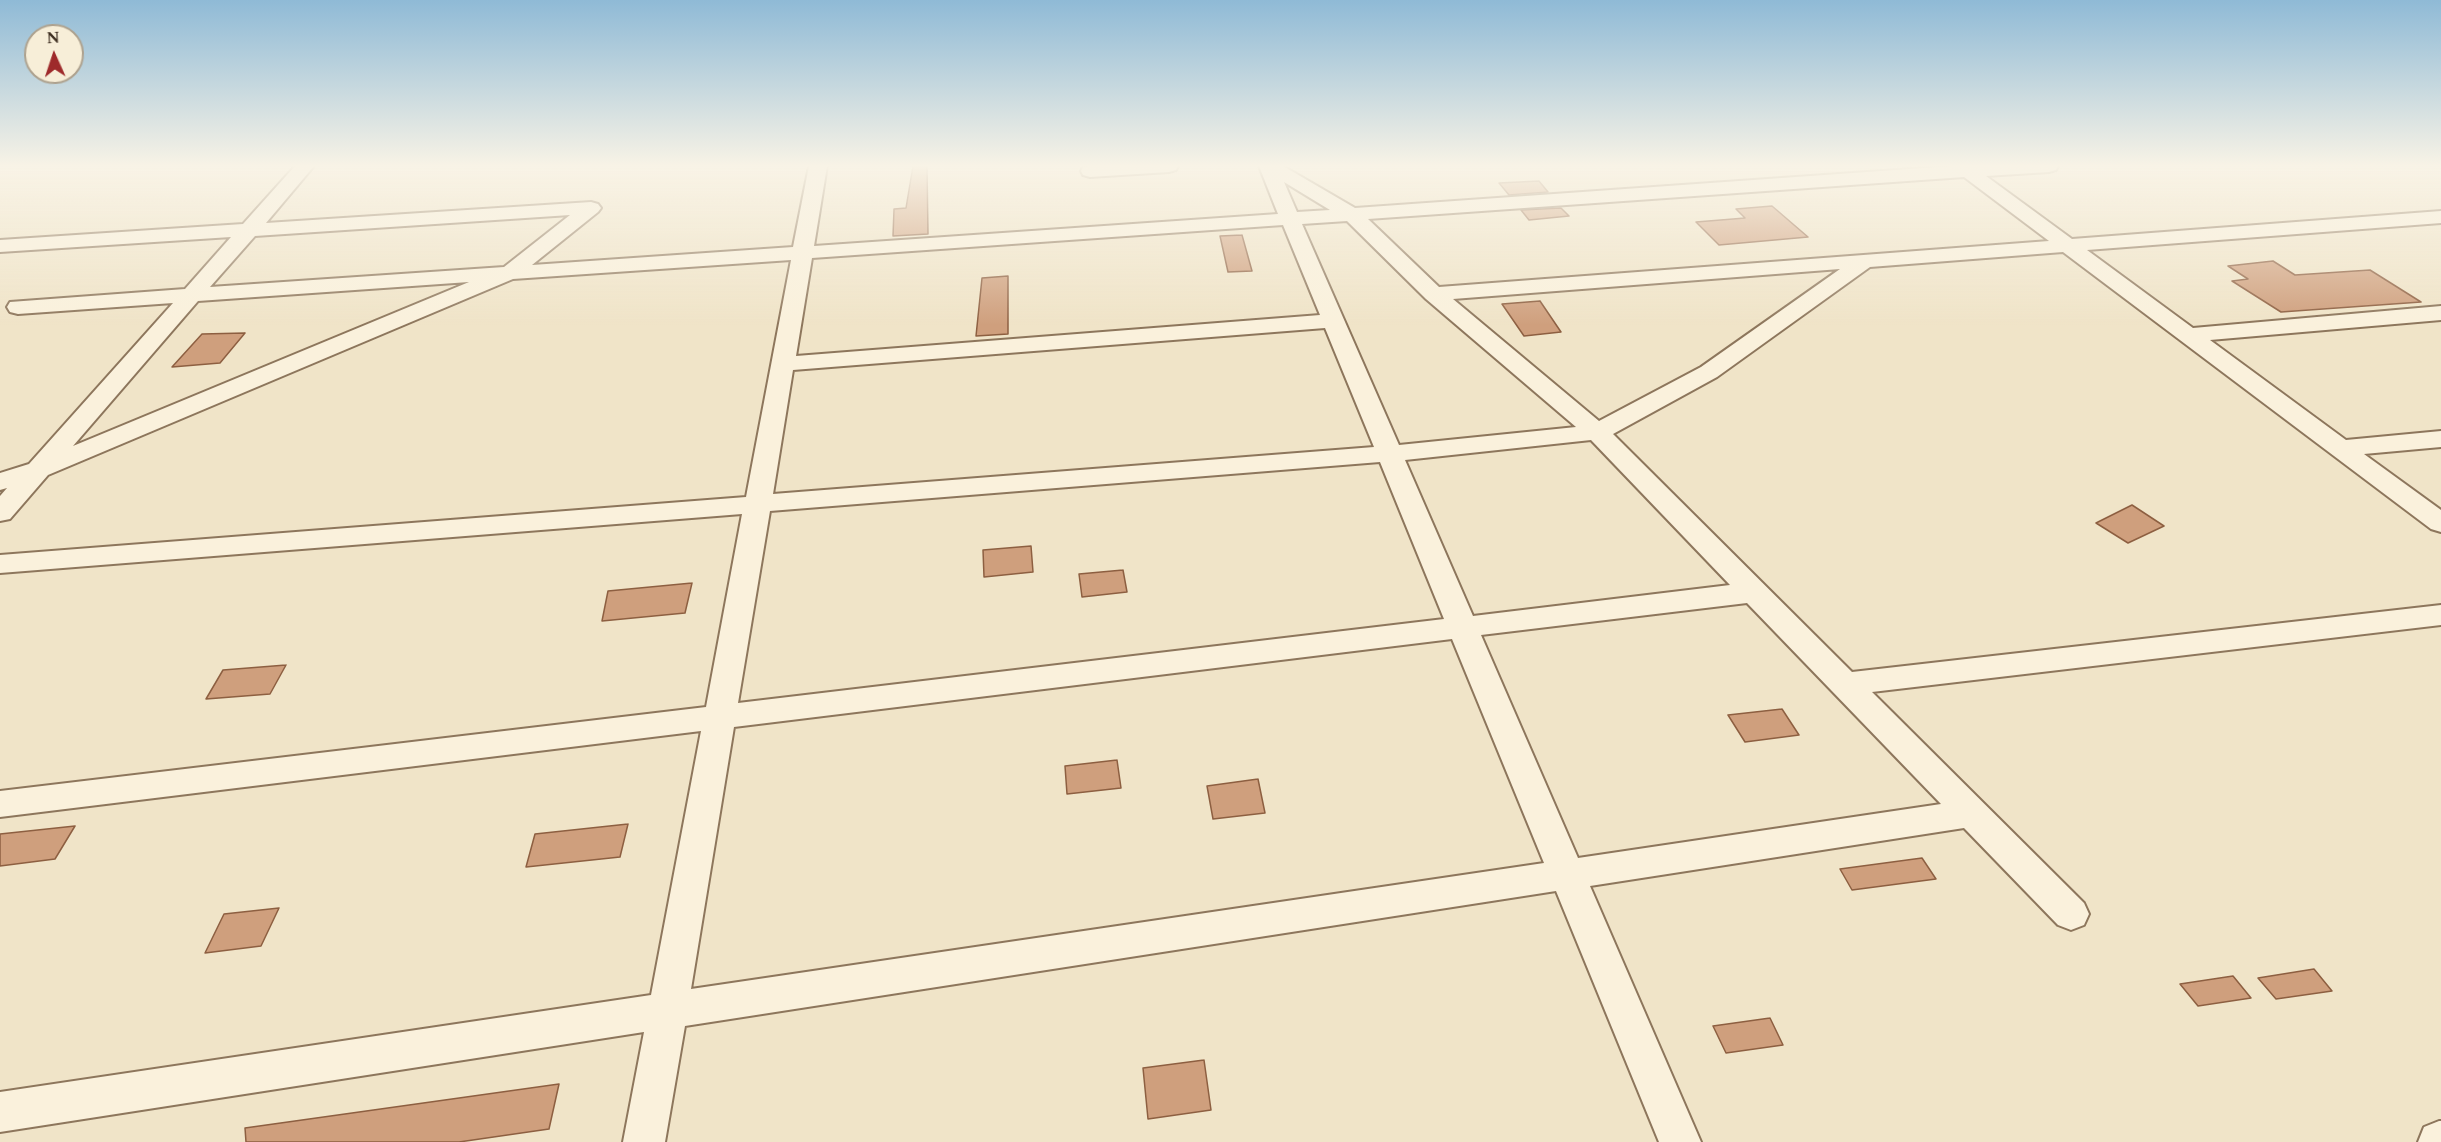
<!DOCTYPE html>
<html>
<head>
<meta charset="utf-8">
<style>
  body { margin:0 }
  #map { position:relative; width:2441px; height:1142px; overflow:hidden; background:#f0e4c8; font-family:Spectral,serif }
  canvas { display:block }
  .north { position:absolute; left:24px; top:24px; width:60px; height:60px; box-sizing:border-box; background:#f7eed8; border:2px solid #ada18e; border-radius:50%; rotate:357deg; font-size:16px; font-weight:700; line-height:24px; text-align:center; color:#3d2e20 }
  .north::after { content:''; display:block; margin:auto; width:21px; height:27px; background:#9e2a2b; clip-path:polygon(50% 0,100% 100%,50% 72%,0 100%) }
</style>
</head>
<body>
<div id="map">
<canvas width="2441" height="1142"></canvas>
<div class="north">N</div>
</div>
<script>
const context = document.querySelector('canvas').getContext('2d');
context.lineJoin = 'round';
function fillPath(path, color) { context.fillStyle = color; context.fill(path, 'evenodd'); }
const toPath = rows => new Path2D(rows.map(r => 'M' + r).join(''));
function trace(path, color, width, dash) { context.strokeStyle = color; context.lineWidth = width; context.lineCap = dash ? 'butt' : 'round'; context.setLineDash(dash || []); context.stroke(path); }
const building = toPath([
  [913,166,927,166,928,234,893,236,894,209,906,208,913,166],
  [1539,181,1548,192,1509,195,1499,183,1539,181],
  [1772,206,1808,237,1719,245,1696,222,1745,218,1736,209,1772,206],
  [1561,208,1569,216,1529,220,1521,210,1561,208],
  [1242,235,1252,271,1228,272,1220,236,1242,235],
  [2273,261,2295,275,2370,270,2421,302,2281,312,2232,281,2248,279,2228,266,2273,261],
  [1008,276,1008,334,976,336,982,278,1008,276],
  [1540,301,1561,332,1524,336,1502,304,1540,301],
  [245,333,220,363,172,367,202,334,245,333],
  [2132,505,2164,526,2128,543,2096,523,2132,505],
  [1031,546,1033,572,984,577,983,550,1031,546],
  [1123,570,1127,592,1082,597,1079,574,1123,570],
  [692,583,685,613,602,621,608,591,692,583],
  [286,665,270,694,206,699,223,670,286,665],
  [1782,709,1799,735,1745,742,1728,715,1782,709],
  [1117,760,1121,788,1067,794,1065,766,1117,760],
  [1258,779,1265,813,1213,819,1207,786,1258,779],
  [628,824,620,857,526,867,535,834,628,824],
  [75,826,55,859,0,866,0,834,75,826],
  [1922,858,1936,879,1852,890,1840,869,1922,858],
  [279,908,261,946,205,953,224,914,279,908],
  [2314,969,2332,991,2276,999,2258,978,2314,969],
  [2233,976,2251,998,2198,1006,2180,984,2233,976],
  [1770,1018,1783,1045,1726,1053,1713,1026,1770,1018],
  [1204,1060,1211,1110,1148,1119,1143,1068,1204,1060],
  [559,1084,549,1129,459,1142,246,1142,245,1128,559,1084]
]);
fillPath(building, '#cf9f7d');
trace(building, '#8d5f41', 1.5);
const street = toPath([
  [295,166,314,166,266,223,591,202,598,204,601,208,598,212,532,265,793,247,809,166,827,166,814,246,1278,214,1259,166,1283,166,1355,208,1952,166,2058,166,2056,170,2049,172,1986,176,2072,239,2441,211,2441,223,2087,250,2193,328,2441,306,2441,320,2210,340,2346,440,2441,431,2441,447,2364,454,2441,510,2441,532,2431,529,2063,252,1870,267,1717,377,1613,434,1852,672,2441,605,2441,625,1872,692,2084,903,2089,914,2084,925,2071,930,2058,925,1964,828,1590,886,1701,1142,1659,1142,1556,891,685,1026,665,1142,623,1142,644,1032,0,1132,0,1092,651,995,701,731,0,817,0,791,706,707,742,514,0,573,0,555,746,497,791,260,513,279,48,475,10,519,0,521,0,496,7,488,0,490,0,473,29,464,173,303,18,314,10,312,7,307,10,302,185,289,231,237,0,252,0,240,243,224,295,166],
  [1964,177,2049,241,1439,287,1368,219,1964,177],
  [1284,182,1330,210,1297,212,1284,182],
  [570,215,504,267,210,287,255,236,570,215],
  [1347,221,1426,299,1576,427,1399,445,1302,224,1347,221],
  [1283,225,1320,315,796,356,812,258,1283,225],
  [1840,269,1701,367,1599,421,1453,299,1840,269],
  [469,282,73,446,198,301,469,282],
  [1325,328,1374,447,773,494,793,370,1325,328],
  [1591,440,1730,585,1473,616,1405,460,1591,440],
  [1380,462,1444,619,738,703,770,511,1380,462],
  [1747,603,1941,804,1578,858,1481,635,1747,603],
  [1452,639,1544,863,691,989,734,727,1452,639],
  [1089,166,1178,166,1176,170,1169,172,1090,177,1083,175,1081,171,1083,167,1089,166],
  [2439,1121,2441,1121,2441,1142,2418,1142,2424,1127,2439,1121]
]);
trace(street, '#8d765c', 4);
fillPath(street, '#faf1dc');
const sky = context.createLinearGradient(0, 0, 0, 325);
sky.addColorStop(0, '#8fbad6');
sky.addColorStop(0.51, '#f8f3e6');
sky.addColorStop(1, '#f8f3e600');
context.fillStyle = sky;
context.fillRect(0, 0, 2441, 325);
</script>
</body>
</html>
